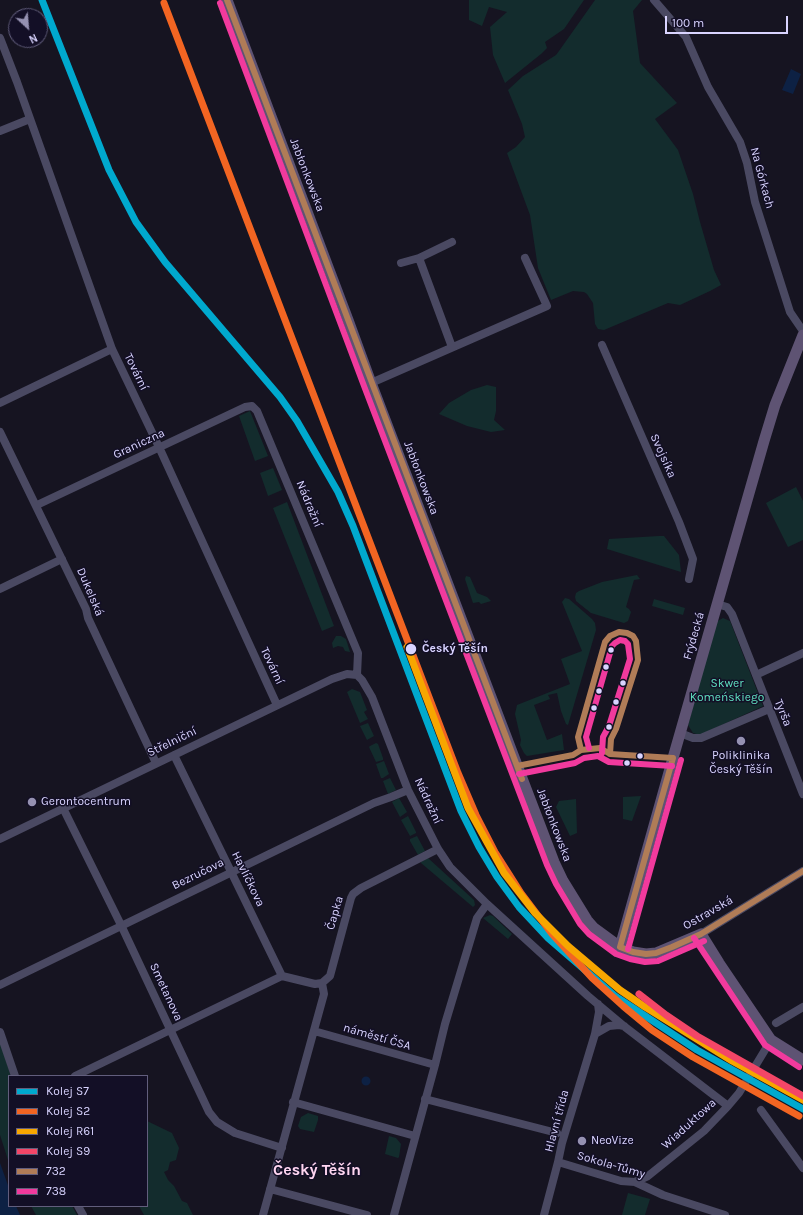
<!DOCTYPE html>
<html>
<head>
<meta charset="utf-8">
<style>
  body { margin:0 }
  #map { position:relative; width:803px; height:1215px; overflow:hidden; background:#161421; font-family:Karla,sans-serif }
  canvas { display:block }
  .legend { position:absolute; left:8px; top:1075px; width:140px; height:132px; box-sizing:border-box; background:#130f26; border:1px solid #625e7d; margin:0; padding:5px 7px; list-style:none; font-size:12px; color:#d9d4ff }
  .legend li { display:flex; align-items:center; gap:8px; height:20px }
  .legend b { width:20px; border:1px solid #625e7d }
  .north { position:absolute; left:8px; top:8px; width:40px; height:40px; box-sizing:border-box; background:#130f26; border:1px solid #625e7d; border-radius:50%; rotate:154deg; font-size:11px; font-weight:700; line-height:16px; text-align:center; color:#d9d4ff }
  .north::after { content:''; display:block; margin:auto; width:14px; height:18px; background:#9591b1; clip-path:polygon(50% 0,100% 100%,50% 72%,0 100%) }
  .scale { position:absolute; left:665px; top:16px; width:123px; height:18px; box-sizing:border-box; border:2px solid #d9d4ff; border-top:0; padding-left:5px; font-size:12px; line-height:14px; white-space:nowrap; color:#d9d4ff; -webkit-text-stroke:3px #130f26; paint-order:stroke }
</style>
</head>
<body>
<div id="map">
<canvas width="803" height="1215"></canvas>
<ul class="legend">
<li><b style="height:5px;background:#00a9ce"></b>Kolej S7</li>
<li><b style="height:5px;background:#f26522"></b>Kolej S2</li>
<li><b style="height:5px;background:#f7a600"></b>Kolej R61</li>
<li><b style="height:5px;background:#f34667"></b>Kolej S9</li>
<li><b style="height:5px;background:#b07c57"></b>732</li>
<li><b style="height:5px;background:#f13a9d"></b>738</li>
</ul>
<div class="north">N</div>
<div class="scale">100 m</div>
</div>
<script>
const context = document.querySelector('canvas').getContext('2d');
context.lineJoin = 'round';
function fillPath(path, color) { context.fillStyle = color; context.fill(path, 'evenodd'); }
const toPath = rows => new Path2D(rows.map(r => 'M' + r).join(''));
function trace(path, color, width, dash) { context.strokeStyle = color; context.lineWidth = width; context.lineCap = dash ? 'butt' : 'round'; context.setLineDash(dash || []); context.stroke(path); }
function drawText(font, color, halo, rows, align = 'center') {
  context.font = font + ' Karla,sans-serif'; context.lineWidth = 3; context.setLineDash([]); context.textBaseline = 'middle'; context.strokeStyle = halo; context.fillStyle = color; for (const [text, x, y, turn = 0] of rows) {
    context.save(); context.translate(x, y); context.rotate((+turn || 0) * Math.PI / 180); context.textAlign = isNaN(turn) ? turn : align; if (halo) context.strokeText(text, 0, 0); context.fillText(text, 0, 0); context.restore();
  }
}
fillPath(toPath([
  [469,0,584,0,564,29,545,42,547,48,541,54,505,83,493,55,490,27,507,12,489,7,482,26,469,20],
  [595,0,642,0,633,11,640,63,677,103,655,119,678,150,693,194,700,222,714,270,721,285,710,291,680,305,668,303,604,330,598,329,595,324,593,303,587,294,584,292,573,291,551,300,538,268,530,215,507,153,516,147,525,137,522,124,508,90,523,76,556,55,559,51],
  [487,385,496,387,496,411,494,420,505,430,491,432,467,426,439,414,449,403,471,390],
  [250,411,268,456,255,461,239,416],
  [273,468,282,490,268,496,260,473],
  [796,487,803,501,803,540,788,547,766,503],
  [287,502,334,626,322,631,273,508],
  [659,536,664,536,679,555,681,572,607,549,609,539],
  [637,575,640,579,634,580,626,607,629,609,631,612,628,621,624,623,591,613,576,601,575,597,576,593,579,591,602,582],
  [466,576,470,577,477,593,487,597,491,601,481,604,479,602,473,603,465,579],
  [565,598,569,599,592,619,595,623,596,630,568,725,566,724,561,711,557,693,548,695,550,699,534,705,547,740,562,734,564,750,527,756,524,753,520,745,521,740,515,714,517,705,570,684,561,659,582,651,562,602],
  [654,599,685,608,683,615,652,606],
  [723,618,730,621,763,706,700,735,693,733,688,725,716,622],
  [336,636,341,636,346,639,350,652,345,651,343,647,338,646,333,648,332,643],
  [352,689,360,692,367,710,364,712,368,719,360,723,347,692],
  [368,723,374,736,367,740,360,726],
  [376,743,378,744,383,758,383,760,376,762,369,747,370,746],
  [384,761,389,774,383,778,381,778,376,764],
  [390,778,396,790,388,794,383,781],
  [641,796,632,821,623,819,623,797],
  [399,798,407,812,400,817,392,802],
  [576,799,577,833,570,836,556,807,559,801],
  [408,816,416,832,416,833,410,836,401,820],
  [417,836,425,851,418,855,410,841,410,839],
  [428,858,474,900,475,905,473,907,421,863,421,862],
  [490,915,493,916,512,934,508,939,483,918],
  [0,1042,11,1076,9,1076,9,1163,0,1135],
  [308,1113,318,1116,318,1120,314,1132,300,1129,298,1126,301,1117],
  [147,1121,172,1133,179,1148,176,1160,170,1162,168,1170,164,1172,168,1180,174,1186,182,1201,187,1203,193,1215,144,1215,139,1206,147,1206],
  [389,1136,396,1138,401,1144,399,1157,398,1158,385,1154],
  [628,1193,650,1199,645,1215,622,1215],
  [31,1206,72,1206,77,1215,36,1215]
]), '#132c2d');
fillPath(toPath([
  [791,69,801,74,793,94,782,90],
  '361.5 1081a4.5 4.5 0 1 1 9 0a4.5 4.5 0 1 1-9 0Z',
  [0,1163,9,1188,9,1206,16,1206,20,1215,0,1215]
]), '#0d2144');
trace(toPath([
  [654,0,686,37,708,87,740,142,747,163,755,202,790,312,803,331],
  [0,38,17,82,112,349,159,447,277,705],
  [0,131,30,119],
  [419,258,452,347],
  [401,263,419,258,452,242],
  [602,345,679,522,693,559,689,579],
  [371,383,547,306,525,258],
  [0,403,112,349],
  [0,432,86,609,88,618,156,763],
  [37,505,245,407,252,406,257,411,358,653,357,675],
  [0,589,62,559],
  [717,604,727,607,732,614,803,794],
  [357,675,362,680,372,697,408,790,438,849,450,867,487,904,588,996,625,1027,728,1106],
  [756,675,803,653],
  [680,733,693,738,701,738,769,709],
  [174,755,282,976,315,984,322,983],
  [63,808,121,925,209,1112,217,1122,235,1133,282,1148],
  [0,839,332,679,347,674,357,675],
  [701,934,803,871],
  [322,983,330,976,351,898,353,894,361,888,438,849],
  [0,985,374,803,391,797,408,790],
  [776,1023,803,1007],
  [314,1031,435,1065,394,1215],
  [0,1032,15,1076],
  [595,1034,609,1026,619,1025,624,1026],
  [435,1065,445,1024,477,918,487,904],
  [75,1076,282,976],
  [425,1099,557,1133],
  [293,1102,415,1136],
  [761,1110,803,1168],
  [558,1162,621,1181,635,1182,663,1195,725,1215],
  [635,1182,648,1176,704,1131,728,1106,739,1093,771,1040],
  [270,1189,367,1215],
  [78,1206,83,1215],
  [263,1215,324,994,322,983],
  [544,1215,558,1162,562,1143,595,1034,599,1012,598,1004]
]), '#4a4962', 8);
trace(toPath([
  [227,0,348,320,371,383,554,862,563,881,587,920,594,928,620,947,633,952,646,954,656,953,701,934,719,963,771,1040,803,1060],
  [620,947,673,758,764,441,775,405,803,335]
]), '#5e5373', 11);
trace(toPath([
  [227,0,522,779],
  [581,750,578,737,605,642,610,636,619,632,627,633,633,636,636,641,638,660,616,729,611,739,610,754],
  [517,766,573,755,581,750,600,748,610,754,673,758],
  [620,947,633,952,646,954,656,953,672,947,701,934,803,871],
  [620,947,673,758]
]), '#b07c57', 6);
trace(toPath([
  [220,3,364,386,547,865,556,884,580,924,589,934,616,954,630,959,645,962,658,961,704,941],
  [589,748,586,737,612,646,615,643,620,640,625,641,628,644,630,659,609,726,603,737,602,753],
  [519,774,575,763,584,758,598,756,609,762,672,766],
  [694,938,765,1045,799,1067],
  [628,949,681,760]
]), '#f13a9d', 6);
trace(toPath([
  [42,0,109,170,136,222,165,262,280,397,297,421,338,492,353,526,461,811,479,847,497,877,519,907,548,938,615,996,697,1050,803,1109]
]), '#00a9ce', 7);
trace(toPath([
  [164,3,458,773,476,815,495,852,521,893,552,934,592,978,623,1006,652,1030,693,1057,799,1116]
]), '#f26522', 7);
trace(toPath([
  [407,647,468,808,504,873,535,913,568,946,620,990,645,1007,732,1061,803,1100]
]), '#f7a600', 7);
trace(toPath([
  [639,994,666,1015,697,1036,803,1096]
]), '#f34667', 7);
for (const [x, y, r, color] of [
  [411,649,6,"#d9d4ff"],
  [611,650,3.5,"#d9d4ff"],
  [606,667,3.5,"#d9d4ff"],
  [623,683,3.5,"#d9d4ff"],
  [599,691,3.5,"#d9d4ff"],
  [616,702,3.5,"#d9d4ff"],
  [594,708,3.5,"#d9d4ff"],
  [609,727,3.5,"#d9d4ff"],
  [741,741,5,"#9591b1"],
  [640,756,3.5,"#d9d4ff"],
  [627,763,3.5,"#d9d4ff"],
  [32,802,5,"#9591b1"],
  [582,1141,5,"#9591b1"]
]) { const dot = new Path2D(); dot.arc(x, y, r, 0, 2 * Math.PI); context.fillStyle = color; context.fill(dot); trace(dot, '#130f26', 1.5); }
drawText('12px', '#d9d4ff', '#130f26', [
  ["Jabłonkowska",307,175,69],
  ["Na Górkach",762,178,75],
  ["Tovární",136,372,64],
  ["Graniczna",139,444,-25],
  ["Svojsíka",663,456,66],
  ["Jabłonkowska",421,478,69],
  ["Nádražní",309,504,67],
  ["Dukelská",90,592,67],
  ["Frýdecká",694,636,-74],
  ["Tovární",272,666,65],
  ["Tyrša",783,713,68],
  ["Střelniční",172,742,-26],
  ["Nádražní",428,801,65],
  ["Jabłonkowska",554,825,69],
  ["Bezručova",198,874,-26],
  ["Havlíčkova",248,879,64],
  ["Čapka",335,913,-74],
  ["Ostravská",708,913,-30],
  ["Smetanova",166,992,65],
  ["náměstí ČSA",377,1037,16],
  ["Hlavní třída",557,1121,-75],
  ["Wiaduktowa",689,1124,-42],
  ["Sokola-Tůmy",611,1165,16]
]);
drawText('bold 12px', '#d9d4ff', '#130f26', [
  ["Český Těšín",422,649]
], 'left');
drawText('12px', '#5fe0c0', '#130f26', [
  ["Skwer",727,684],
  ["Komeńskiego",727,698]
]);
drawText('12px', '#d9d4ff', '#130f26', [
  ["Poliklinika",741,756,"center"],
  ["Český Těšín",741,770,"center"],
  ["Gerontocentrum",41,802],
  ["NeoVize",591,1141]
], 'left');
drawText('bold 16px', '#ffd6f0', '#130f26', [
  ["Český Těšín",317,1170]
]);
</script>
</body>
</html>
